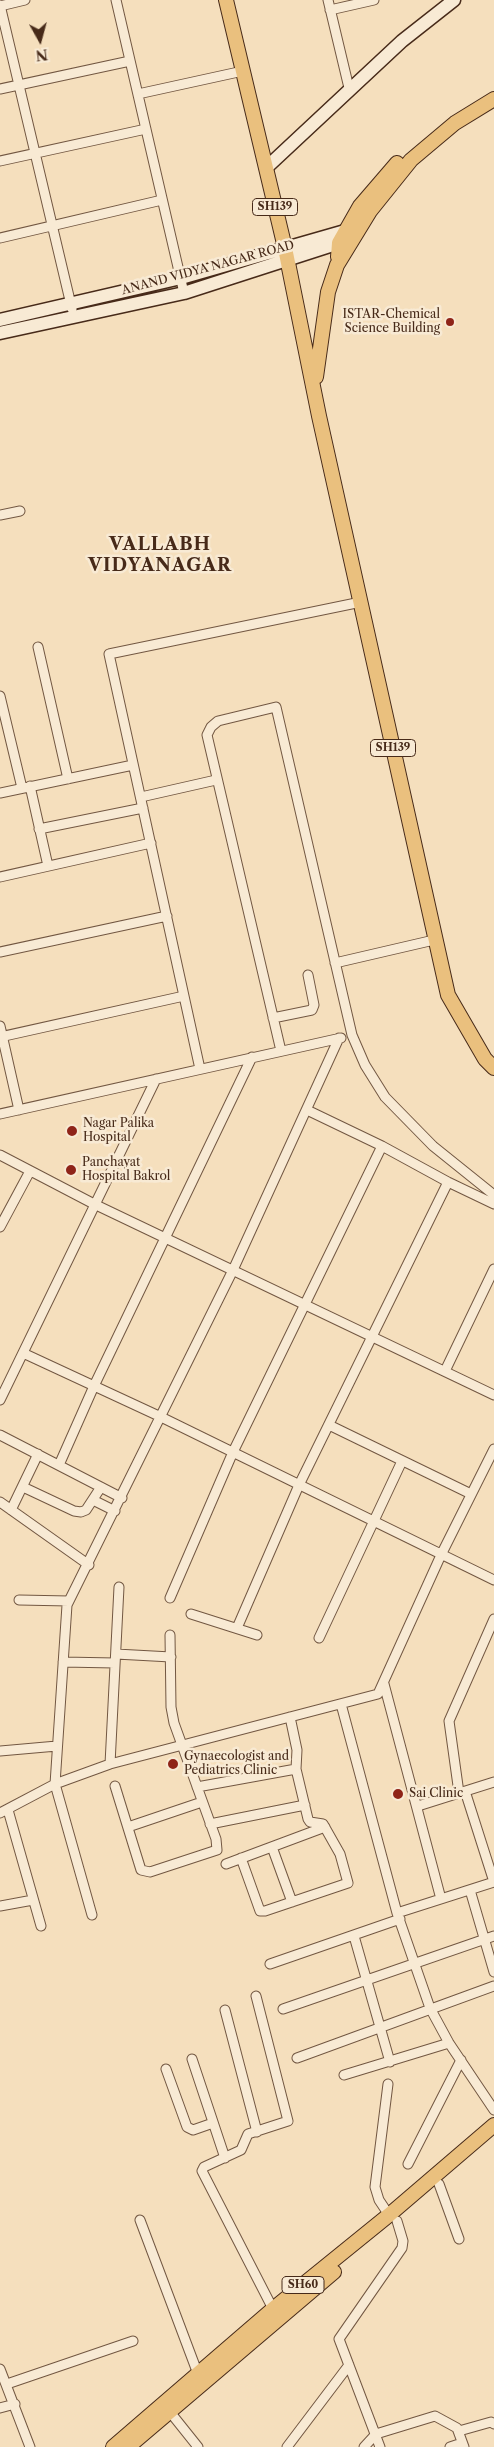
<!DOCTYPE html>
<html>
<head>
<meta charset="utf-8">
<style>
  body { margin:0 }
  #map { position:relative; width:494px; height:2447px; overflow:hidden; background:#f5dfbd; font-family:"Libre Caslon Text",serif }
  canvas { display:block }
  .north { position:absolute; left:15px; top:15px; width:50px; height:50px; -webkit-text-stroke:4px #f8ead4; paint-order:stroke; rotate:173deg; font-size:14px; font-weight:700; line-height:20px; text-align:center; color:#472a19 }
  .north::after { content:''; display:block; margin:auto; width:18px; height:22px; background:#472a19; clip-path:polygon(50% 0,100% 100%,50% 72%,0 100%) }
</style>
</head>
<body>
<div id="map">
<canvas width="494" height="2447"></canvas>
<div class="north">N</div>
</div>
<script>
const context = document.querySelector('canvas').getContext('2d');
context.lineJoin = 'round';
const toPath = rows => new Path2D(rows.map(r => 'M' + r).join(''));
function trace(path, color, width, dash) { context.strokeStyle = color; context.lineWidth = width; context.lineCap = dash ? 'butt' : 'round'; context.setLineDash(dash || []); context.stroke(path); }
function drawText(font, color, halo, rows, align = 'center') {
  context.font = font + ' "Libre Caslon Text",serif'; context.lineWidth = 5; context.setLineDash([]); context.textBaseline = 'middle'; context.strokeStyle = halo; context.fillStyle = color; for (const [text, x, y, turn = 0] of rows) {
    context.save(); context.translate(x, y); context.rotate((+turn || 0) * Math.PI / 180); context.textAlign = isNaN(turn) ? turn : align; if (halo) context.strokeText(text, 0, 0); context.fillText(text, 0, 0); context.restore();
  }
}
const street = toPath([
  [116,0,184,293],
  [328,0,349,88],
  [0,5,72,309],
  [0,6,25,0],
  [330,10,374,0],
  [0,89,130,61],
  [138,94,243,71],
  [0,161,146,129],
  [0,238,162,200],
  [0,515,20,511],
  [38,647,68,779],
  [0,696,22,788],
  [30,786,48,866],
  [0,793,133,765],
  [141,797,216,780],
  [39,829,143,808],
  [0,877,151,843],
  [0,952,167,916],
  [335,963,434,940],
  [273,1018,312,1010,314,1005,308,975],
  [0,1026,19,1110],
  [0,1037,184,996],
  [281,1051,207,735,211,727,218,721,276,707,352,1035,365,1065,385,1097,433,1146,494,1195],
  [200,1069,109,654,361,602],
  [307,1110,382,1146,448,1182,494,1204],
  [0,1114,341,1038],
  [0,1155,94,1204,494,1395],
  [0,1227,30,1171],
  [23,1353,161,1417,494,1580],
  [445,1371,494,1269],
  [0,1400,156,1079],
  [329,1425,471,1494],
  [0,1435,122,1498],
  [59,1465,94,1386,252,1057],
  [23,1487,74,1511,81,1512,86,1510,101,1487],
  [93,1500,115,1511],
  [0,1502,89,1565],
  [11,1510,38,1454],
  [170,1598,233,1452,382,1146],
  [19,1600,69,1601],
  [191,1614,257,1635],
  [237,1628,299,1485,448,1182],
  [319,1638,402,1461],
  [116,1654,171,1657],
  [63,1662,115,1663],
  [384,1684,441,1899],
  [341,1704,397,1913,430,2008,449,2043,494,2110],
  [0,1751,57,1746],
  [110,1764,119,1587],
  [115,1786,141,1870,150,1872,217,1850,216,1839,174,1723,171,1707,170,1635],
  [197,1787,296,1769],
  [465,1791,494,1882],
  [459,1793,449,1721,494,1619],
  [418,1806,494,1782],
  [8,1810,41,1926],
  [0,1813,55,1784,110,1764,378,1694,441,1555,494,1449],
  [210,1824,305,1805],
  [128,1827,202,1802],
  [272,1847,292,1902],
  [241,1858,260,1911,265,1911,348,1883,340,1854,323,1824,310,1822,308,1819,296,1769,297,1750,290,1717],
  [226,1864,325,1827],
  [470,1890,494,1972],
  [0,1906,33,1900],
  [397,1913,494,1882],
  [92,1915,55,1784,67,1605,233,1270,339,1038],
  [354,1936,390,2062],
  [270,1964,400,1919],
  [256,1996,288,2121,248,2134,241,2150,204,2167,202,2171,273,2309],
  [283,2009,494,1936],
  [225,2010,257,2132],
  [297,2058,494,1986],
  [192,2059,225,2158],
  [166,2069,187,2127,193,2130,213,2123],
  [344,2075,449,2043],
  [388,2084,375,2187,379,2200,389,2215],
  [408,2164,461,2060],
  [439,2184,459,2239],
  [140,2220,198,2374],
  [0,2369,30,2447],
  [7,2384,133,2341],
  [0,2408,15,2404],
  [170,2412,198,2447],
  [459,2431,491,2422,494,2424],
  [287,2447,349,2365],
  [364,2447,376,2434,435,2416,457,2428,464,2447],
  [380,2447,339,2339,402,2248,403,2241,397,2221],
  [450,2447,462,2443]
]);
const secondary = toPath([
  [266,168,402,41,454,0],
  [0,320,181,278,345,231,354,231],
  [0,333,184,293,339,243,348,243]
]);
const primary = toPath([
  [226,0,285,248,319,416,448,995,485,1059,494,1068],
  [338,257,339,243,360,206,397,163],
  [316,377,328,292,337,265,370,211,411,160,455,123,494,99],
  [113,2447,273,2309,389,2215,494,2125],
  [128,2447,334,2272]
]);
trace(street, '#725742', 11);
trace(secondary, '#472a19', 15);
trace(primary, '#472a19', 16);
trace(street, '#f8ead4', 9);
trace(secondary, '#f8ead4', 12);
trace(primary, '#eac07e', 14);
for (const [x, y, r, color] of [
  [450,322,5,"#8f2418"],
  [72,1131,6,"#8f2418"],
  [71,1170,6,"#8f2418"],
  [173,1764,6,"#8f2418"],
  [398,1794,6,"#8f2418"]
]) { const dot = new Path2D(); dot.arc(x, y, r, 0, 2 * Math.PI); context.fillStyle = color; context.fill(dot); trace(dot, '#f8ead4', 2); }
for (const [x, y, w] of [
  [275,207,45],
  [393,748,45],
  [303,2285,42]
]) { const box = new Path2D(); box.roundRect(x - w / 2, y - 8.5, w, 17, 4); context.fillStyle = '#f8ead4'; context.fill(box); trace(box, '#472a19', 1); }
drawText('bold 11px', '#472a19', null, [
  ["SH139",275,207],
  ["SH139",393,748],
  ["SH60",303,2285]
]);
drawText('12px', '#472a19', '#f8ead4', [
  ["ANAND VIDYA NAGAR ROAD",208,268,-15]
]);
drawText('12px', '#472a19', '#f8ead4', [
  ["ISTAR-Chemical",440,315,"right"],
  ["Science Building",440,329,"right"],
  ["Nagar Palika",83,1124],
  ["Hospital",83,1138],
  ["Panchayat",82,1163],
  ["Hospital Bakrol",82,1177],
  ["Gynaecologist and",184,1757],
  ["Pediatrics Clinic",184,1771],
  ["Sai Clinic",409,1794]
], 'left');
context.letterSpacing = '1px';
drawText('bold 18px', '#472a19', '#f8ead4', [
  ["VALLABH",160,545],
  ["VIDYANAGAR",160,566]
]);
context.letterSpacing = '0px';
</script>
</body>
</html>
